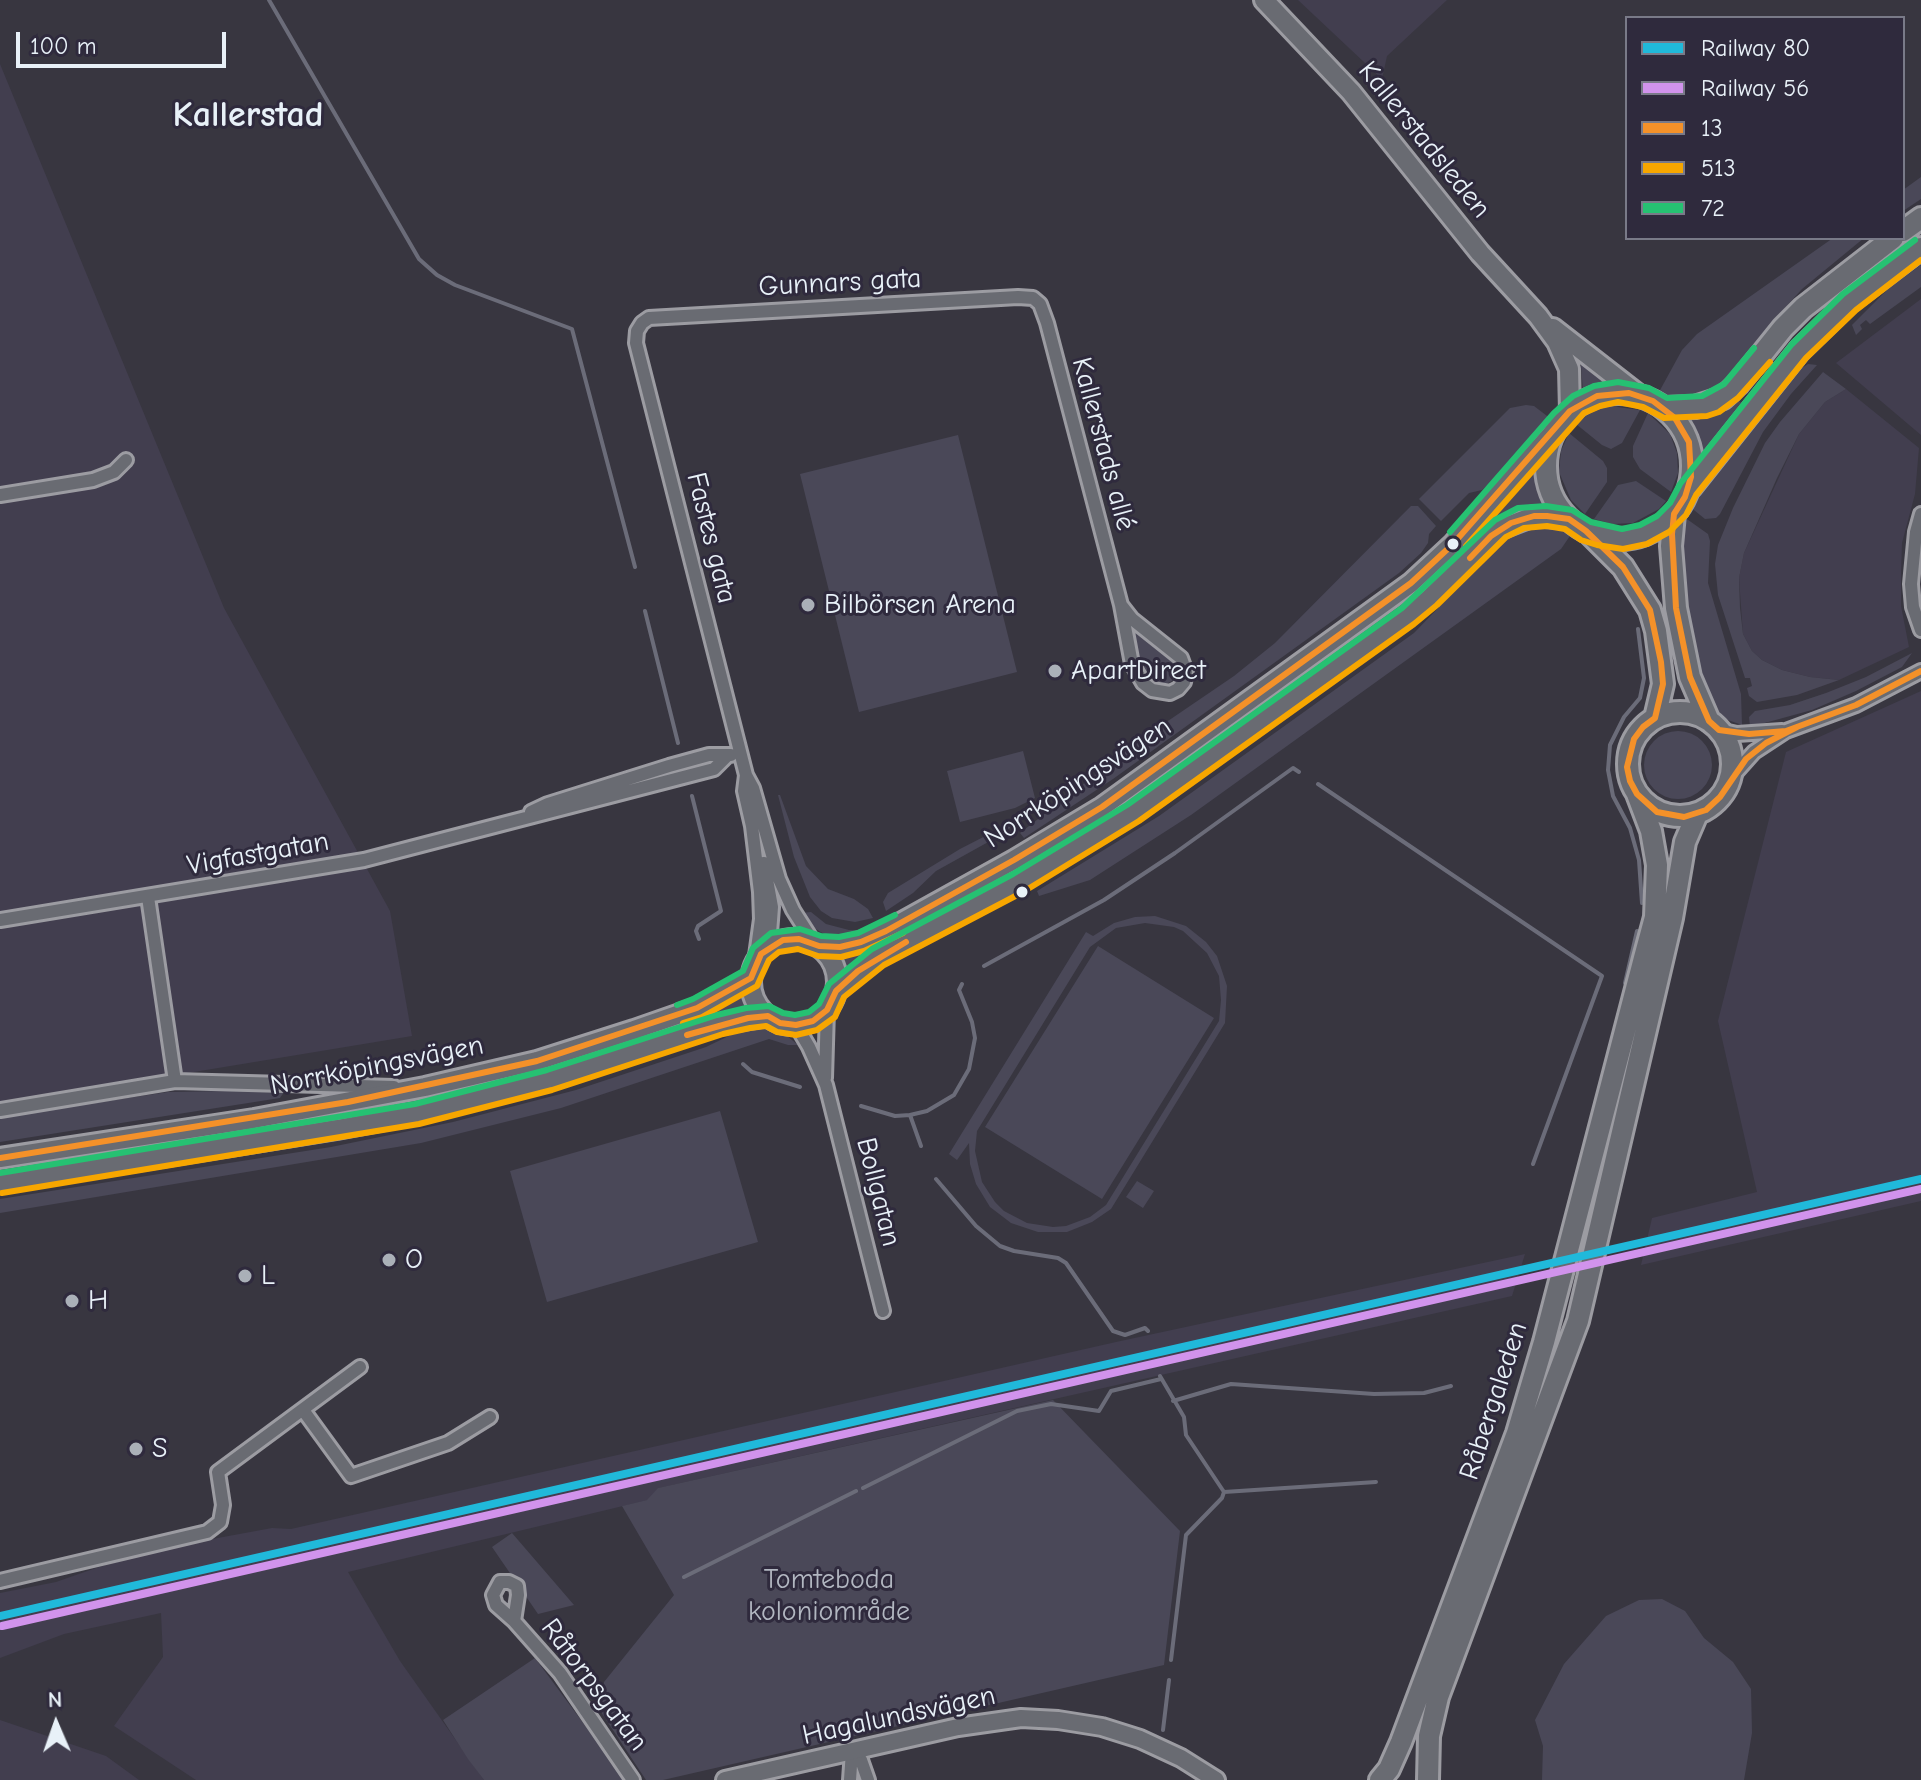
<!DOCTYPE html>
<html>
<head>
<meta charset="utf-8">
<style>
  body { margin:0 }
  #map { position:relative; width:1921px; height:1780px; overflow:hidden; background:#383640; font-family:"Comic Neue",sans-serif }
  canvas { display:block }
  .legend { position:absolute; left:1625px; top:16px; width:280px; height:224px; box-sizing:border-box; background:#2f2a3d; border:2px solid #797a88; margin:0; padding:10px 14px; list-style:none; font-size:24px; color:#e8f1f8 }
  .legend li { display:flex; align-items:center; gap:16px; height:40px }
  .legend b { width:40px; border:2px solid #797a88 }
  .north { position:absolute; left:16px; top:1684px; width:80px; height:80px; -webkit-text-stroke:6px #2f2a3d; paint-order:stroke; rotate:358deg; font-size:22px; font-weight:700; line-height:32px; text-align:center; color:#e8f1f8 }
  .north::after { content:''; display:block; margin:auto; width:28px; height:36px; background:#e8f1f8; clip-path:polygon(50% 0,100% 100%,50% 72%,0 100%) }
  .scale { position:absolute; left:16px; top:32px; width:210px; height:36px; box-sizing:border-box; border:4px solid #e8f1f8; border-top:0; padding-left:10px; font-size:24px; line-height:28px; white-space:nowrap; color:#e8f1f8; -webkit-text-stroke:6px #2f2a3d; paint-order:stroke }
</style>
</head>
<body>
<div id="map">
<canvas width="1921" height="1780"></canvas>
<ul class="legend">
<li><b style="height:10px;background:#20b9da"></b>Railway 80</li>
<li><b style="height:10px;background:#d193ec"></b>Railway 56</li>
<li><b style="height:10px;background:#f49129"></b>13</li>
<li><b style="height:10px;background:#f7a600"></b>513</li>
<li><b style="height:10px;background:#26c172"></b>72</li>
</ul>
<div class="north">N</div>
<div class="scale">100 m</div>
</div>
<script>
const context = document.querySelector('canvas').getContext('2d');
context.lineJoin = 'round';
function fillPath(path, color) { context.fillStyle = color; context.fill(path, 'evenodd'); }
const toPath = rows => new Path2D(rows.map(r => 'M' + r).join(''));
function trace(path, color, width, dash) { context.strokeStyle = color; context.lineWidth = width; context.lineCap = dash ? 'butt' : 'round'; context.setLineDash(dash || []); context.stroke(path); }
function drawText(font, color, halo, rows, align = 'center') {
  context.font = font + ' "Comic Neue",sans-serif'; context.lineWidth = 6; context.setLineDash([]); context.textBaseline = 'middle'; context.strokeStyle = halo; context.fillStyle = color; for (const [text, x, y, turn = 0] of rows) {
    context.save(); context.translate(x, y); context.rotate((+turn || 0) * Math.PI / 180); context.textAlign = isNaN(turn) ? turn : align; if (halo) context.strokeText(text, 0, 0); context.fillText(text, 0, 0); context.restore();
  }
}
fillPath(toPath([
  [1298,0,1447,0,1387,56,1382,79],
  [0,64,224,608,390,911,412,1036,0,1104],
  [1921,299,1921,435,1836,363],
  [1846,389,1919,448,1915,494,1902,543,1901,573,1901,606,1909,647,1839,680,1810,677,1782,670,1762,660,1752,651,1743,634,1739,578,1744,553,1799,434,1825,402],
  [1921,691,1921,1201,1641,1265,1652,1218,1757,1192,1718,1021,1786,752],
  [1525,1254,1512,1296,659,1488,648,1500,348,1572,400,1661,484,1780,196,1780,114,1726,163,1657,161,1613,64,1634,0,1658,0,1593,56,1582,99,1567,180,1545,272,1528,291,1529,1116,1342],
  [0,1720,106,1756,139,1780,0,1780]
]), '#423e4f');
fillPath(toPath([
  [1921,177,1921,199,1903,211,1903,190],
  [1833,238,1864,238,1802,289,1766,329,1723,383,1703,395,1692,397,1672,397,1659,392,1682,350,1697,334],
  [1921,265,1921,287,1870,324,1866,320,1860,325,1862,329,1856,335,1852,325,1890,287],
  [1578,357,1614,382,1583,391,1581,366],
  [1808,364,1817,365,1791,394,1763,432,1720,514,1716,518,1705,519,1689,506,1764,407,1793,374],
  [1823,372,1846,389,1825,402,1799,434,1777,478,1744,553,1739,578,1740,608,1743,634,1752,651,1762,660,1782,670,1810,677,1839,680,1797,695,1757,702,1749,696,1747,688,1752,686,1750,678,1745,678,1718,595,1715,564,1718,545,1733,508,1765,443,1780,422],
  [1738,400,1741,403,1701,455,1688,420,1722,411],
  [1526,405,1534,406,1551,419,1504,471,1482,490,1469,493,1441,521,1419,499,1510,408],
  [1610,406,1640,410,1622,443,1611,449,1602,445,1576,424,1591,412],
  [1648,413,1670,434,1677,453,1678,473,1671,492,1640,469,1633,457,1633,446],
  [1569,433,1603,461,1607,468,1607,482,1585,514,1571,500,1559,472,1561,451],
  [958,435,1017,672,859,712,800,474],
  [1537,464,1538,485,1546,505,1521,507,1498,517,1417,598,1143,796,1037,863,874,949,846,972,841,956,872,947,961,900,1138,791,1380,617,1424,584,1454,555],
  [1636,481,1666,501,1659,509,1633,523,1613,524,1594,519,1618,485],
  [1411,506,1418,506,1436,526,1429,534,1428,543,1421,553,1399,573,1113,779,1024,838,1020,833,1140,740,1234,676,1275,643],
  [1684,517,1708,534,1710,541,1708,583,1741,694,1742,725,1725,719,1718,712,1701,676,1693,651,1682,575],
  [1537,526,1552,527,1572,533,1561,549,1191,815,1090,880,1039,896,1037,891,1159,816,1414,633,1499,545,1511,535],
  [1129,625,1173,660,1176,673,1172,681,1166,684,1156,683,1142,672,1136,660],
  [1912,653,1902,667,1856,691,1812,710,1750,727,1749,717,1755,711,1790,705,1826,693,1866,677],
  '1644 765a34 34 0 1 1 68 0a34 34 0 1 1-68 0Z',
  [1023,751,1035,798,1015,808,960,822,947,771],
  [778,795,780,795,806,866,828,889,854,899,868,909,873,918,855,922,832,918,821,911,810,897,794,857],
  [1034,811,999,836,936,871,913,893,886,911,883,902,888,893,960,849],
  [811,912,826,924,849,930,859,930,860,934,845,938,827,936,811,926,802,913],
  [1155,916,1186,926,1206,942,1217,956,1227,986,1225,1023,1111,1209,1092,1222,1067,1232,1038,1232,1011,1223,990,1207,976,1184,970,1164,969,1143,957,1160,949,1154,1086,932,1093,936,1114,923,1135,917],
  [1145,923,1174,927,1183,931,1207,953,1219,976,1221,1000,1219,1021,1106,1205,1090,1217,1066,1226,1053,1227,1027,1223,1004,1211,995,1202,982,1182,975,1151,977,1131,1090,947,1116,928],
  [1098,946,1214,1018,1102,1199,985,1127],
  [742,994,748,1008,729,1012,565,1067,478,1090,365,1116,0,1174,0,1167,363,1109,476,1084,684,1022,728,1004],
  [765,1029,786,1035,798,1045,788,1045,769,1039,561,1108,421,1143,0,1213,0,1199,331,1147,453,1122,576,1090,706,1047,739,1031],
  [281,1090,284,1092,280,1098,0,1142,0,1117,168,1092],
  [720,1111,758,1242,547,1302,510,1171],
  [1137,1181,1154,1191,1143,1208,1126,1197],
  [1053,1400,1180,1531,1164,1665,663,1780,646,1780,599,1709,604,1682,674,1595,622,1506,647,1500,658,1488],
  [512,1533,574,1605,538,1614,492,1547],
  [1662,1599,1685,1611,1704,1638,1733,1662,1751,1689,1752,1733,1744,1780,1542,1780,1543,1746,1535,1720,1564,1664,1606,1616,1639,1600],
  [535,1658,621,1774,623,1780,484,1780,468,1759,443,1720]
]), '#4a4858');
trace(toPath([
  [269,0,419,259,437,275,455,285,572,329,635,567],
  [645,611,678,743],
  [1638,629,1644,678,1640,698,1624,717,1610,745,1608,770,1613,796,1630,828,1639,860,1642,903],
  [1318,784,1602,976,1533,1164],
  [692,796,721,911,698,926,696,931,699,939],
  [984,966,1104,900,1175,853,1293,768,1299,772],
  [1625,983,1637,931],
  [743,1064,752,1072,800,1087],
  [861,1106,895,1116,910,1115,921,1146],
  [910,1115,927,1111,954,1095,969,1069,975,1038,972,1022,959,990,962,984],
  [936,1179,976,1226,1000,1246,1014,1251,1058,1258,1066,1263,1113,1331,1125,1335,1145,1328,1148,1331],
  [1160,1376,1184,1417,1186,1435,1224,1492,1222,1498,1186,1535,1171,1660],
  [1173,1401,1231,1384,1374,1394,1424,1393,1451,1386],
  [863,1488,1017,1411,1051,1404,1099,1411,1111,1391,1161,1379],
  [1224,1492,1376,1482],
  [684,1577,856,1491],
  [1163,1730,1169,1680]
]), '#6b6c79', 4);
const minor = toPath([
  [0,495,93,480,114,472,126,460],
  [1921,514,1916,532,1911,584,1913,607,1921,630],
  [1719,730,1737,734,1782,731],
  [746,775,744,791,752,826,760,892,761,919,755,963],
  [1729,780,1754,752,1786,731,1856,705,1921,671],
  [531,812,548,804,669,766,709,755,731,755],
  [764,863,772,907,769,946],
  [148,897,175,1081],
  [0,920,364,860,714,769,727,756],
  [814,943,793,910,779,879,753,788,746,775,636,343,637,331,642,323,649,318,1018,297,1033,298,1040,304,1047,323,1121,605,1132,664,1143,683,1152,690,1170,693,1178,689,1184,682,1186,672,1181,658,1132,619,1121,605],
  [796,1025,809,1047,826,1085,883,1311],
  [825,1078,827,1010],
  [0,1110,175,1081,394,1087],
  [303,1410,351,1476,448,1443,490,1417],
  [0,1581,207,1532,220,1522,223,1505,218,1472,360,1367],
  [514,1621,496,1605,493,1595,500,1582,509,1582,517,1586,518,1595,514,1621,560,1673,633,1780],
  [852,1751,861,1760,868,1780],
  [850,1780,852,1751]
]);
const tertiary = toPath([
  [725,1780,958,1727,1021,1718,1058,1720,1102,1727,1140,1739,1181,1758,1216,1780]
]);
const secondary = toPath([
  [1264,0,1351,92,1480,253,1538,316,1557,342,1569,369,1570,411],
  [1553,328,1639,395],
  '751 982a43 43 0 1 1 86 0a43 43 0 1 1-86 0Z',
  [819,946,840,947,861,942,886,931,1014,860,1102,807,1411,583,1453,544,1556,429],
  [836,991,878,957,1018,883,1133,813,1408,616,1430,598,1500,529,1534,516,1569,519],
  [0,1158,254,1119,425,1087,537,1061,634,1030,697,1008,751,978],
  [0,1183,337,1129,417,1114,550,1080,720,1024,768,1016]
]);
const primary = toPath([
  [1903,231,1921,218],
  '1546 466a73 73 0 1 1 146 0a73 73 0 1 1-146 0Z',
  [1665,408,1695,407,1723,398,1738,384,1783,328,1803,308,1893,238],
  [1691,487,1799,351,1849,302,1921,248],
  [1674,514,1671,546,1676,608,1690,677,1709,721],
  [1589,533,1623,567,1650,610,1656,631,1663,684,1655,718],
  '1628 764a52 52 0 1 1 104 0a52 52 0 1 1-104 0Z',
  [1380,1780,1389,1769,1401,1742,1517,1433,1544,1342,1644,958,1655,917,1657,865,1651,831,1637,794],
  [1428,1780,1429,1736,1438,1697,1578,1321,1672,918,1685,842,1697,814]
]);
trace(minor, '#9c9ca2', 18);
trace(tertiary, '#9c9ca2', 22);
trace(secondary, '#9c9ca2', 24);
trace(primary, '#9c9ca2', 26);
trace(minor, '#696b72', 12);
trace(tertiary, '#696b72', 16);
trace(secondary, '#696b72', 18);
trace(primary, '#696b72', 20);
trace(toPath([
  [1470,558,1491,536,1511,523,1534,516,1547,516,1569,519,1586,531,1623,567,1650,610,1661,662,1663,684,1655,718,1643,727,1634,739,1627,767,1630,781,1637,794,1657,812,1684,817,1706,810,1720,797,1746,759,1766,743,1797,727],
  [687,1035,748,1018,768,1016,780,1023,796,1025,813,1021,827,1010,836,991,858,971,906,942],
  [0,1158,348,1102,537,1061,697,1008,751,978,761,954,783,940,799,939,819,946,840,947,861,942,886,931,1014,860,1102,807,1411,583,1453,544,1570,411,1597,396,1629,393,1653,401,1675,418,1689,442,1691,477,1685,497,1674,514,1672,534,1676,608,1690,677,1709,721,1719,730,1749,734,1786,731,1856,705,1921,671]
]), '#f49129', 6);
trace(toPath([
  [1466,546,1584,413,1600,406,1618,402,1643,407,1664,418,1707,416,1719,412,1738,398,1770,362],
  [683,1023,702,1017,757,986,769,960,779,952,798,949,818,956,841,957,864,951,903,933],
  [2,1193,419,1124,552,1090,723,1034,750,1028,766,1026,777,1032,796,1035,817,1030,835,1017,844,997,884,965,1023,892,1139,821,1414,624,1437,605,1506,537,1524,528,1547,526,1565,529,1581,540,1597,545,1623,549,1647,544,1669,532,1686,515,1696,495,1806,358,1856,310,1921,260]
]), '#f7a600', 6);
trace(toPath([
  [1450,532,1554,413,1573,396,1594,386,1618,382,1649,388,1667,398,1702,396,1724,384,1754,348],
  [677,1005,693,999,743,971,753,948,771,933,800,929,821,936,839,937,858,933,895,915],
  [0,1173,415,1104,547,1070,717,1015,746,1008,769,1006,783,1013,795,1015,809,1012,819,1004,829,984,872,949,1013,874,1127,805,1402,608,1495,520,1518,508,1546,506,1572,510,1591,522,1622,529,1640,525,1657,516,1670,503,1680,484,1792,344,1843,294,1915,240]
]), '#26c172', 6);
trace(toPath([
  [0,1616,1921,1179]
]), '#20b9da', 8);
trace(toPath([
  [2,1626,1921,1189]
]), '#d193ec', 8);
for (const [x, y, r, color] of [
  [1453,544,7,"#e8f1f8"],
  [808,605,8,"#aab0b8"],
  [1055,671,8,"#aab0b8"],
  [1022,892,7,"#e8f1f8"],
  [389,1260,8,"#aab0b8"],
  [245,1276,8,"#aab0b8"],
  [72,1301,8,"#aab0b8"],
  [136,1449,8,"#aab0b8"]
]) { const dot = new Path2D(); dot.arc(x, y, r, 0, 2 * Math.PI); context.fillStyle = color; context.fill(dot); trace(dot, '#2f2a3d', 3); }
drawText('28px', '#e8f1f8', '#2f2a3d', [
  ["Kallerstadsleden",1424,140,51],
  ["Gunnars gata",840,283,-3],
  ["Kallerstads allé",1103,444,75],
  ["Fastes gata",711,538,76],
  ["Norrköpingsvägen",1078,783,-33],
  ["Vigfastgatan",258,854,-10],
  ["Norrköpingsvägen",377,1066,-11],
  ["Bollgatan",878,1192,76],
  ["Råbergaleden",1494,1401,-72],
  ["Råtorpsgatan",594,1685,53],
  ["Hagalundsvägen",899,1716,-12]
]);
drawText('28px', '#e8f1f8', '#2f2a3d', [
  ["Bilbörsen Arena",824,605],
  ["ApartDirect",1071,671],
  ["O",405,1260],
  ["L",261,1276],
  ["H",88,1301],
  ["S",152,1449]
], 'left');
drawText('28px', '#b2b7c1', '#2f2a3d', [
  ["Tomteboda",829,1580],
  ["koloniområde",829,1612]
]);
drawText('bold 36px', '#e8f1f8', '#2f2a3d', [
  ["Kallerstad",248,116]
]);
</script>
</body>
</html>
